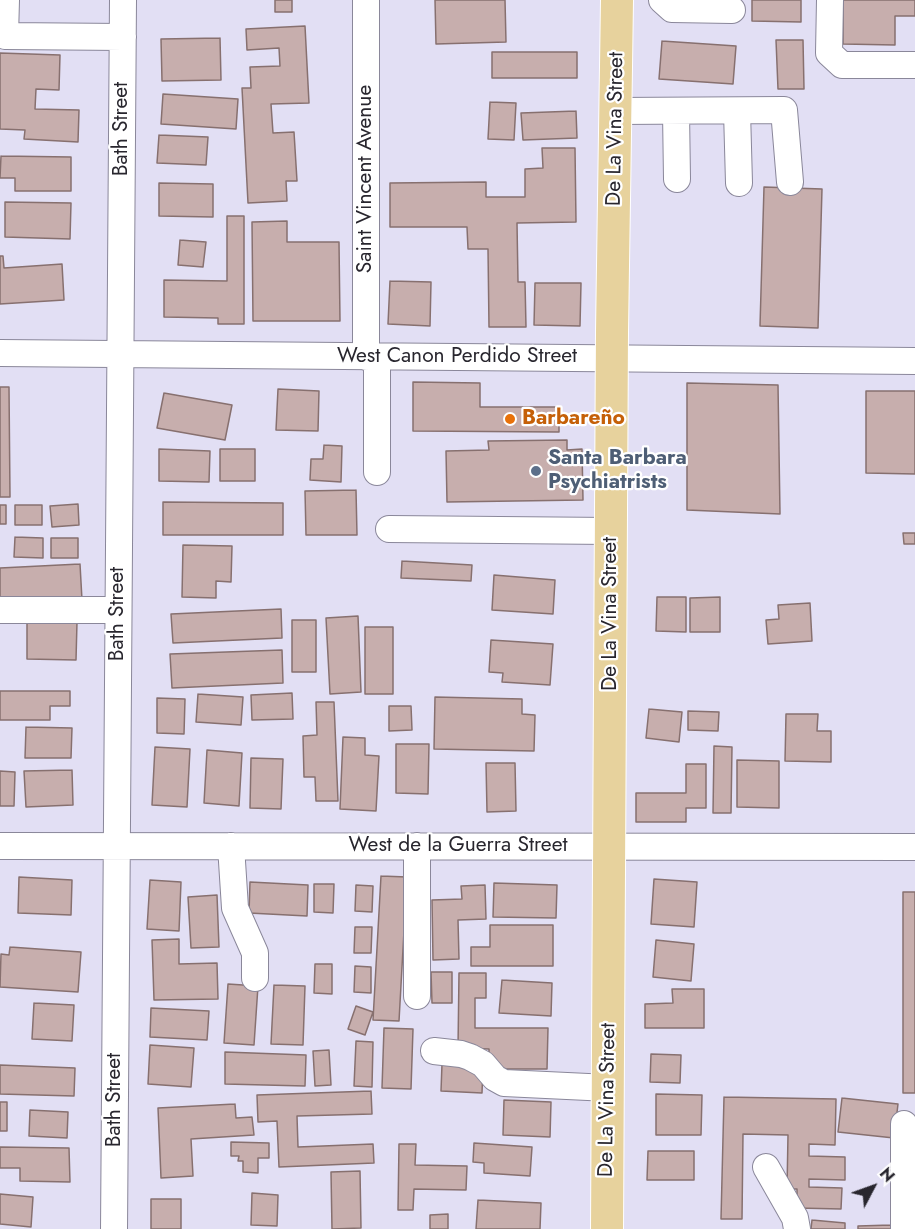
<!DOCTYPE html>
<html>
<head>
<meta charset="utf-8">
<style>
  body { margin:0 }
  #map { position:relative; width:915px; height:1229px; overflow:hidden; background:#e2dff4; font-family:Jost,sans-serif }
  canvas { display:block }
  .north { position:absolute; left:843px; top:1157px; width:60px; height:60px; -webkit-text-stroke:4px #fff; paint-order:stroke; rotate:49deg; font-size:16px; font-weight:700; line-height:24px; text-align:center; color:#28262e }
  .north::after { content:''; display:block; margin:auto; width:21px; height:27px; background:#28262e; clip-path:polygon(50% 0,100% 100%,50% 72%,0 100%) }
</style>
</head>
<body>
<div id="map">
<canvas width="915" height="1229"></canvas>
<div class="north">N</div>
</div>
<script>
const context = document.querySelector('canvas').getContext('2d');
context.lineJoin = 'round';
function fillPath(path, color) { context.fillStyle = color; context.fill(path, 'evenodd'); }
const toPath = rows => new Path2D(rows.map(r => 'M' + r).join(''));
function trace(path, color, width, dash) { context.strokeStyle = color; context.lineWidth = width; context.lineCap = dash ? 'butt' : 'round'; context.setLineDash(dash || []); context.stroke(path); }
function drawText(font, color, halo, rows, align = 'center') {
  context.font = font + ' Jost,sans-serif'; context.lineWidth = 4.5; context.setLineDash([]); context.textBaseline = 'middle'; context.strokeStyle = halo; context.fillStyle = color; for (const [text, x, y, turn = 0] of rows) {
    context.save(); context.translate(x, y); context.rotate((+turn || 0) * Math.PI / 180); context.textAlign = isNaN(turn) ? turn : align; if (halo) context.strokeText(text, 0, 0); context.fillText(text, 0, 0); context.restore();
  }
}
const building = toPath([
  [275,0,292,0,292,12,275,12,275,0],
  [435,0,505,0,506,42,436,44,435,0],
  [752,0,801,0,801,22,752,21,752,0],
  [843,0,915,0,915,16,895,16,895,45,843,44,843,0],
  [305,26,309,103,271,104,273,133,294,132,297,181,286,181,287,201,248,203,242,88,251,88,250,67,280,66,279,48,247,50,246,29,305,26],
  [220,38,221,80,162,81,161,39,220,38],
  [776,40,803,40,804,89,778,89,776,40],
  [662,41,736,46,733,84,659,79,662,41],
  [492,52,577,52,577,78,492,78,492,52],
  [0,53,60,55,59,90,36,89,35,109,79,110,78,142,24,139,25,130,0,129,0,53],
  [163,94,238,99,236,129,161,124,163,94],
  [490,102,516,103,514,140,488,139,490,102],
  [576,111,577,138,523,140,521,113,576,111],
  [159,135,208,137,206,165,157,163,159,135],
  [542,148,575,148,576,222,517,223,518,282,525,282,526,327,489,327,488,249,468,249,467,227,390,227,390,183,486,182,486,197,525,197,525,169,543,168,542,148],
  [1,156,71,157,71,191,15,191,15,178,0,178,1,156],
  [159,183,213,184,213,217,159,216,159,183],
  [764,187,822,189,818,328,760,326,764,187],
  [5,202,71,203,70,239,5,237,5,202],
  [227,216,244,216,244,324,218,324,218,318,164,317,164,280,227,281,227,216],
  [287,221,287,242,339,242,340,321,253,321,252,222,287,221],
  [180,240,206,242,203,267,178,265,180,240],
  [0,256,3,256,4,268,62,264,64,300,0,304,0,256],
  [390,281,431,282,430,326,388,324,390,281],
  [535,283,581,283,580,326,534,325,535,283],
  [413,382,480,383,480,407,559,407,559,432,413,431,413,382],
  [687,383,778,385,780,514,687,510,687,383],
  [0,387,9,387,10,497,0,497,0,387],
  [278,389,319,391,318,431,276,430,278,389],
  [866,391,915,391,915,474,866,473,866,391],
  [164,393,232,405,225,440,157,428,164,393],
  [567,440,567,450,582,449,583,500,447,502,446,451,489,450,488,441,567,440],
  [324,445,342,446,341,482,310,480,311,459,323,459,324,445],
  [159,449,210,451,209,482,159,481,159,449],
  [220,449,255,449,255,481,220,481,220,449],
  [356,490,357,535,306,535,305,491,356,490],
  [163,502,283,503,283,535,163,535,163,502],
  [78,504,79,525,52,527,50,506,78,504],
  [0,505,6,505,6,524,0,524,0,505],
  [15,505,42,505,42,525,15,525,15,505],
  [903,533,915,533,915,544,904,544,903,533],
  [15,537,43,538,43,558,14,557,15,537],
  [51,538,78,538,78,558,51,558,51,538],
  [183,545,232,546,231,582,216,581,216,598,182,597,183,545],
  [402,561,472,565,471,581,401,578,402,561],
  [80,564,82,600,0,604,0,568,80,564],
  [494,575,555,580,553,614,492,610,494,575],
  [657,597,686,597,686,632,656,631,657,597],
  [720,597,720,632,690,632,690,598,720,597],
  [810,603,812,641,768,644,766,620,779,619,778,605,810,603],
  [281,609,282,638,173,643,171,614,281,609],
  [358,616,361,692,330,694,326,618,358,616],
  [27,620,77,622,76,660,27,659,27,620],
  [292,620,316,620,316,672,292,672,292,620],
  [365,627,393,627,393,694,365,694,365,627],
  [491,640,553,644,550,685,502,682,503,673,489,672,491,640],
  [282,650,283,683,172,688,170,654,282,650],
  [0,691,70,691,70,706,50,706,50,720,0,720,0,691],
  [292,693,293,719,252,720,251,695,292,693],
  [198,694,243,697,241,725,196,722,198,694],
  [435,697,522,699,522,714,535,715,534,751,434,749,435,697],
  [157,698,185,699,184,734,157,733,157,698],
  [316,702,334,702,338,801,316,801,315,777,304,777,303,736,317,735,316,702],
  [389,706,411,706,412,730,389,731,389,706],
  [649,709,682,712,679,742,646,738,649,709],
  [688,711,719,712,718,731,688,730,688,711],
  [786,714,818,714,817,731,831,731,831,762,785,761,786,714],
  [26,727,72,728,71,758,25,758,26,727],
  [343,737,365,738,365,755,379,756,376,811,340,809,343,737],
  [396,744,429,744,428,794,396,793,396,744],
  [714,746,732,747,731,813,713,813,714,746],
  [155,747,190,749,187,807,152,805,155,747],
  [207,750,242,753,239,806,204,803,207,750],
  [251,758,283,759,281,809,250,808,251,758],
  [737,760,779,761,779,808,737,807,737,760],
  [486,763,515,763,516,811,487,812,486,763],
  [686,764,706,764,706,808,686,808,686,822,636,822,636,793,686,793,686,764],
  [72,770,73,805,26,807,24,771,72,770],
  [0,771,15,772,14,806,0,806,0,771],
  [381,876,407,877,399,1021,373,1020,381,876],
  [19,877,72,880,71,915,18,913,19,877],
  [654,879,697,882,694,927,651,924,654,879],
  [150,880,181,882,179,931,147,929,150,880],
  [250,882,308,885,307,916,249,913,250,882],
  [494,883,557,885,556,918,493,917,494,883],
  [314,884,334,884,333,913,314,912,314,884],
  [356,885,373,886,372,912,355,911,356,885],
  [485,885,486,919,458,920,459,959,433,960,432,900,462,899,461,886,485,885],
  [903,892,915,892,915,1093,903,1093,903,892],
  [217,895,219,947,191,948,188,897,217,895],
  [490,925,553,925,553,966,471,966,471,947,490,947,490,925],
  [355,927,372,927,371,953,354,953,355,927],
  [179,939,179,964,217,963,218,999,154,1000,152,940,179,939],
  [656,940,694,944,691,981,653,977,656,940],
  [10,947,81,952,78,992,0,987,1,954,9,955,10,947],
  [315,964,332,964,332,994,314,993,315,964],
  [355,966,371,967,371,993,354,992,355,966],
  [431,972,452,972,452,1003,432,1003,431,972],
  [459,973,486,973,486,998,475,998,475,1028,548,1028,547,1069,489,1069,489,1049,458,1048,459,973],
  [502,980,552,983,551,1016,499,1013,502,980],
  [228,984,258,986,254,1045,224,1043,228,984],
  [274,985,305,986,303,1045,271,1044,274,985],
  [672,989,704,989,704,1028,645,1028,645,1004,673,1003,672,989],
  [34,1003,74,1005,72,1041,32,1039,34,1003],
  [356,1006,373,1012,365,1035,348,1029,356,1006],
  [151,1008,209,1011,207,1040,150,1037,151,1008],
  [384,1028,413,1029,411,1089,382,1088,384,1028],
  [356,1041,373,1042,372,1087,354,1086,356,1041],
  [150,1045,194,1048,191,1087,148,1084,150,1045],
  [329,1050,331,1085,315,1086,313,1051,329,1050],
  [225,1052,306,1055,305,1086,225,1084,225,1052],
  [651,1054,681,1055,680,1083,650,1082,651,1054],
  [442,1064,483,1066,482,1093,441,1091,442,1064],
  [0,1065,75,1068,74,1096,0,1094,0,1065],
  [371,1091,372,1114,297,1116,298,1147,373,1144,374,1163,279,1167,277,1121,258,1122,257,1095,371,1091],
  [656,1094,702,1095,701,1135,656,1135,656,1094],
  [724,1097,836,1099,835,1145,809,1144,809,1156,845,1157,845,1180,809,1179,809,1187,842,1188,841,1209,797,1208,797,1189,787,1189,788,1135,743,1134,742,1219,721,1219,724,1097],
  [842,1098,898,1104,894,1138,838,1132,842,1098],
  [504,1100,551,1102,550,1137,503,1135,504,1100],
  [0,1102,7,1102,7,1131,0,1131,0,1102],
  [235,1104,236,1118,252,1117,254,1135,191,1139,193,1176,161,1178,158,1108,235,1104],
  [30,1110,68,1112,67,1138,29,1136,30,1110],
  [231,1142,269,1143,269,1158,258,1158,258,1173,243,1172,243,1161,238,1161,239,1156,231,1156,231,1142],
  [474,1143,532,1147,530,1176,484,1173,484,1163,473,1162,474,1143],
  [399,1144,416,1144,415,1165,467,1166,466,1190,414,1189,413,1210,398,1210,399,1144],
  [0,1147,69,1148,70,1182,20,1181,20,1168,0,1168,0,1147],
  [648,1151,694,1151,694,1180,647,1180,648,1151],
  [360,1171,361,1228,332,1229,331,1172,360,1171],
  [252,1193,278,1195,277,1226,251,1225,252,1193],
  [0,1194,33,1197,31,1227,0,1224,0,1194],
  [151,1199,181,1199,181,1229,151,1229,151,1199],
  [478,1200,541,1203,540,1229,476,1229,478,1200],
  [448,1214,448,1229,430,1229,430,1215,448,1214],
  [812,1220,845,1223,845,1229,811,1229,812,1220],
  [891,1225,892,1229,858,1229,858,1226,891,1225]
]);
fillPath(building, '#c7aead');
trace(building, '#87706f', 1.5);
const minor = toPath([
  [6,0,5,36,123,37],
  [662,0,672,9,732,10],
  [830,0,829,53,842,65,915,65],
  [616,111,784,110,790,182],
  [737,111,739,183],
  [676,112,677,179],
  [0,353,915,361],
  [366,357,366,0],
  [377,357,377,472],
  [389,529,611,531],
  [0,610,118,610],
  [0,846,915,847],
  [231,846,235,908,255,953,255,978],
  [417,846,417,996],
  [434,1051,461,1054,470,1057,483,1064,495,1078,504,1083,609,1088],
  [766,1167,795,1218,797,1229],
  [114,1229,123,0],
  [904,1229,904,1124]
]);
const major = toPath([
  [607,1229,612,332,617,0]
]);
trace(minor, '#8a879a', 28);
trace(major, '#fff', 34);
trace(minor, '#fff', 26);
trace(major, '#e7d29d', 32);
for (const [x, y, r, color] of [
  [510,419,6,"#e8710a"],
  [536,471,6,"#5c6f8a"]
]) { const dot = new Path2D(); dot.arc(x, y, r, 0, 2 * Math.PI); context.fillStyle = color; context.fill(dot); trace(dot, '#fff', 2); }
drawText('21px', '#28262e', '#fff', [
  ["Bath Street",122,129,-90],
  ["De La Vina Street",616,129,-89],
  ["Saint Vincent Avenue",366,179,-90],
  ["West Canon Perdido Street",457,357],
  ["Bath Street",118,614,-90],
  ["De La Vina Street",611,614,-90],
  ["West de la Guerra Street",458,846],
  ["Bath Street",115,1100,-90],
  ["De La Vina Street",608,1100,-89]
]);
drawText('bold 21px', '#c56008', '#fff', [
  ["Barbareño",522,419]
], 'left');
drawText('bold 21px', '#4e5e75', '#fff', [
  ["Santa Barbara",548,459],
  ["Psychiatrists",548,483]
], 'left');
</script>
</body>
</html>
